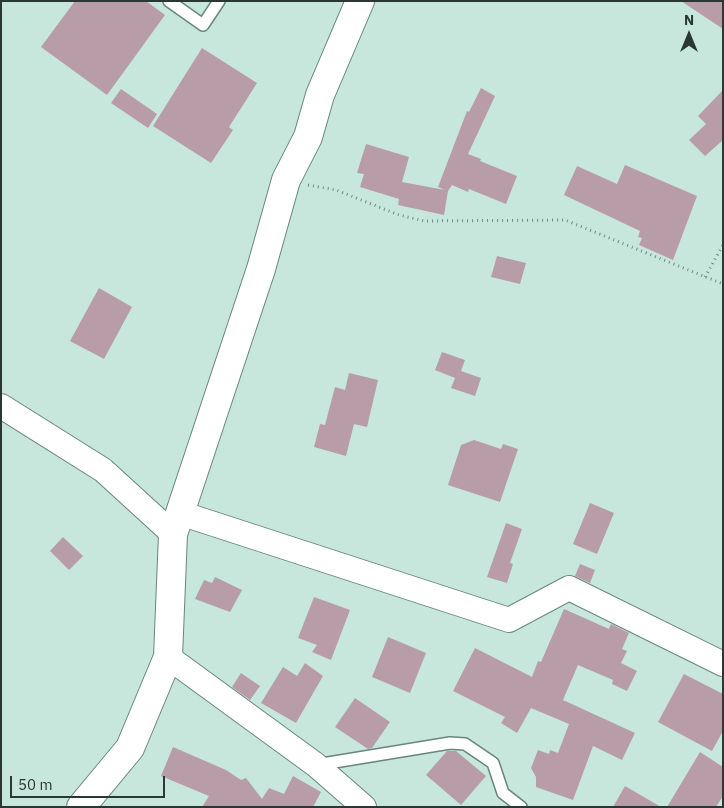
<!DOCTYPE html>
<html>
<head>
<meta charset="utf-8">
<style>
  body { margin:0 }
  #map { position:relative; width:724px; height:808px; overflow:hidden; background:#c7e7dd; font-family:"IBM Plex Sans",sans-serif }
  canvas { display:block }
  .frame { position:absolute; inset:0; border:2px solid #2a3733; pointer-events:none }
  .north { position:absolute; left:664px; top:10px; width:50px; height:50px; -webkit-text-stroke:4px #c7e7dd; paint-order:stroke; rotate:0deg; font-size:14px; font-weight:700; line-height:20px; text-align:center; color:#2a3733 }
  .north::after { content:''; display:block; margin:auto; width:18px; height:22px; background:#2a3733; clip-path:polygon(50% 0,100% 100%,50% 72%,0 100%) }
  .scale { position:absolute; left:10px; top:776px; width:155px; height:22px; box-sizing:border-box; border:2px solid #2a3733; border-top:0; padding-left:6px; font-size:15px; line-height:18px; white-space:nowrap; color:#2a3733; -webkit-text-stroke:4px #c7e7dd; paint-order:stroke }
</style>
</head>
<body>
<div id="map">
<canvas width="724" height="808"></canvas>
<div class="frame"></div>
<div class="north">N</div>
<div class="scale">50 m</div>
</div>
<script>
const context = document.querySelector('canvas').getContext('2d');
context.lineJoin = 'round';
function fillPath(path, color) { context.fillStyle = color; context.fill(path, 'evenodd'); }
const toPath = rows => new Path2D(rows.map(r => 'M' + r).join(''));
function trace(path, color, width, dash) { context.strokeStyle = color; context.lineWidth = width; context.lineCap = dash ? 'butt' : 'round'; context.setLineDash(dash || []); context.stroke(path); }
fillPath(toPath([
  [75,1,146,1,165,15,107,95,41,47],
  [681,1,723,1,723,29],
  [202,48,257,83,229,127,233,130,211,163,153,126],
  [481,88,495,96,468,154,481,159,480,161,517,176,506,204,469,189,468,192,452,185,448,191,444,215,398,205,399,199,360,187,364,174,357,173,366,144,409,157,402,182,445,190,438,187,467,111,469,112],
  [121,89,157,114,148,128,111,103],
  [723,90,723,140,705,156,689,140,706,124,698,116],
  [625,165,697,196,673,260,639,245,642,238,638,237,640,231,564,195,577,166,617,184],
  [497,256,526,263,520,284,491,277],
  [99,288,132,307,104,359,70,341],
  [442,352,465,360,461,371,481,378,475,396,451,388,455,378,435,370],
  [349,373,378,380,367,427,354,424,346,456,314,447,320,424,325,425,335,387,345,390],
  [474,440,501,449,503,444,518,449,500,502,448,485,461,445],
  [590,503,614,513,597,554,573,544],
  [506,523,522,529,510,563,513,564,507,583,487,577],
  [63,537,83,556,69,570,50,551],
  [580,564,595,570,590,583,575,576],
  [215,577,242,590,230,612,195,599,204,580,212,583],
  [314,597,350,610,331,660,312,652,317,645,298,638],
  [564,609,609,629,611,624,629,633,622,649,627,651,621,663,637,671,627,691,612,684,613,680,578,665,563,700,635,733,622,760,593,746,573,800,536,787,536,777,531,768,538,750,549,754,550,750,558,753,569,724,531,708,517,733,501,723,505,717,453,691,475,648,532,677,538,661,541,662],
  [388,637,426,653,410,693,372,677],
  [305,663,323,676,296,723,261,703,283,667,297,676],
  [241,673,260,686,250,700,232,687],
  [684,674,723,694,723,731,712,751,658,722],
  [355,698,390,722,372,748,368,749,335,727],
  [173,747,226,770,241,780,246,778,262,799,269,788,284,794,293,776,321,792,313,807,202,807,209,796,161,776],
  [447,751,456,751,486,776,461,805,426,775],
  [700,752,723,767,723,796,716,807,667,807],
  [625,786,661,807,613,807]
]), '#b89ca7');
const lane = toPath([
  [169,1,203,25,219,1],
  [316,765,450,743,465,744,493,763,503,793,521,807]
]);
const street = toPath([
  [1,406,103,470,173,534],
  [180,513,509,620,569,588,723,664],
  [168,657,316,765,364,807]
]);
const secondary = toPath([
  [81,807,130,748,168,657,173,534,261,269,286,180,308,137,320,95,360,1]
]);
trace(lane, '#68867d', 14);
trace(street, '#68867d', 26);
trace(secondary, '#68867d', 30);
trace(toPath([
  [308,185,336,190,399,215,424,221,565,220,723,284],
  [705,277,723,245]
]), '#728881', 3, [1, 4]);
trace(lane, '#fff', 11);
trace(street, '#fff', 24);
trace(secondary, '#fff', 28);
</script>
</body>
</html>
